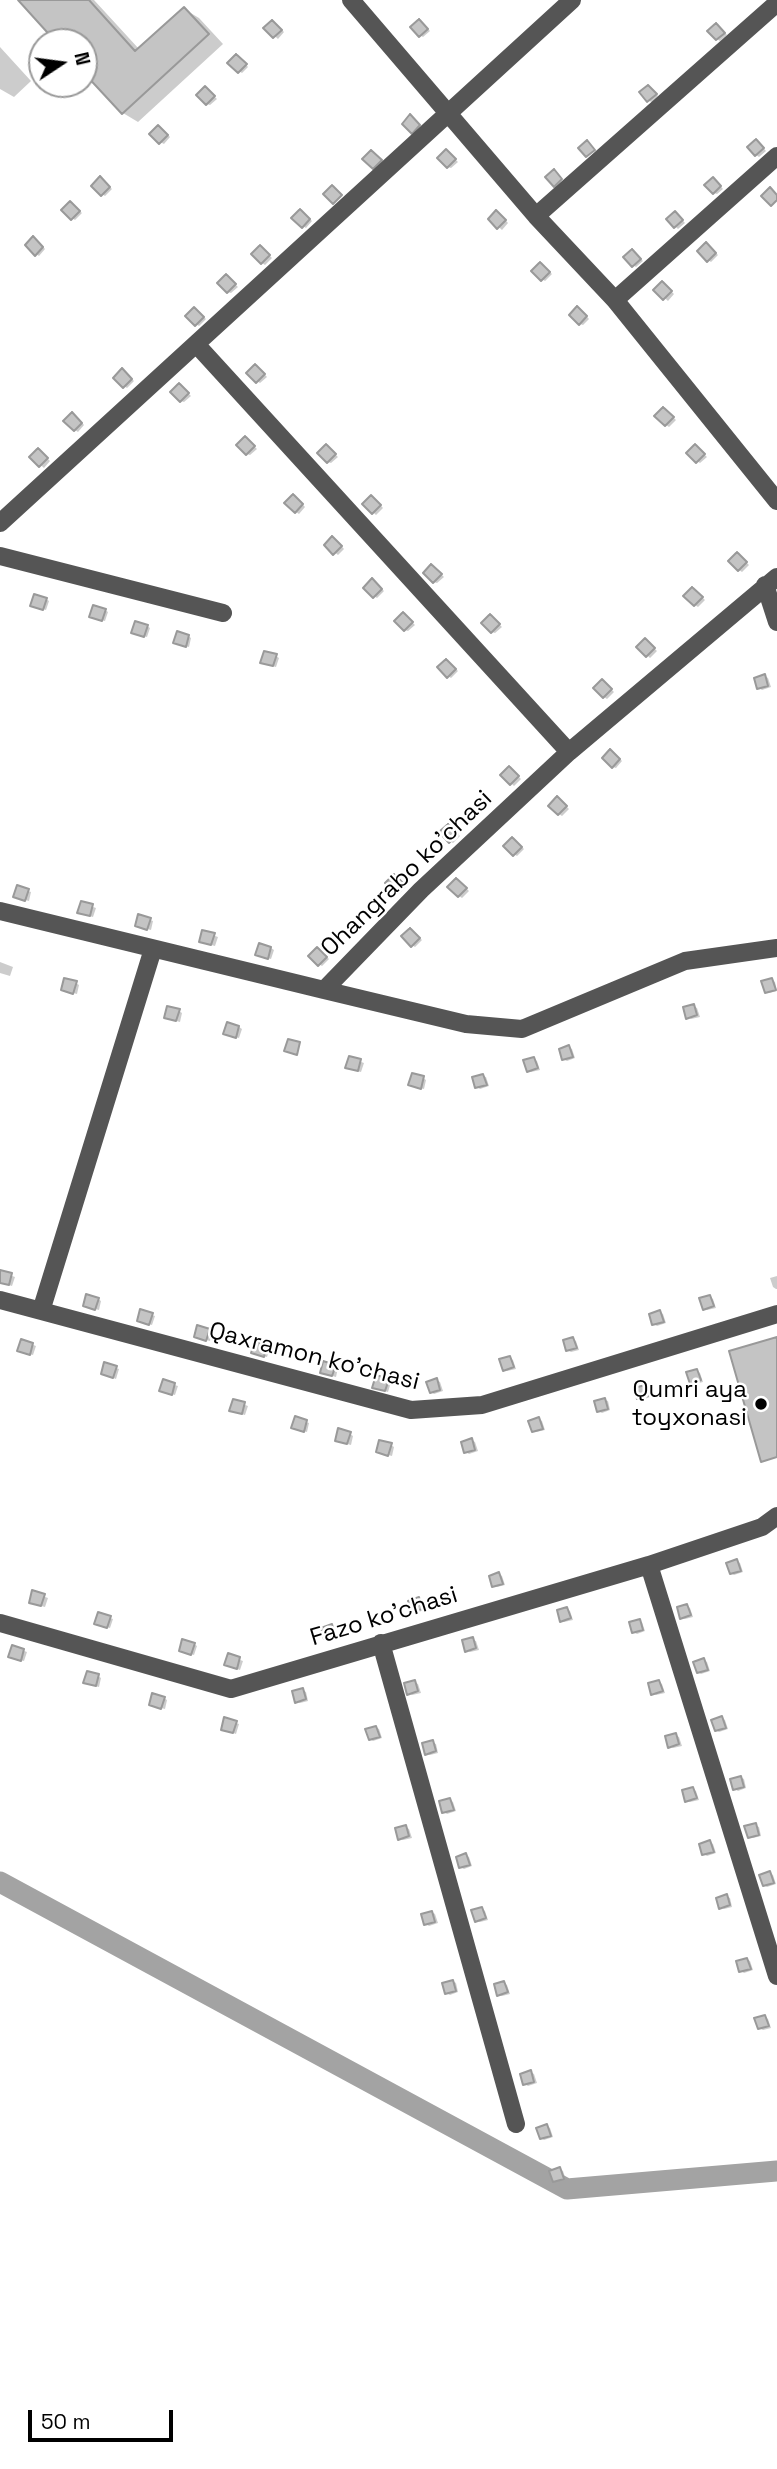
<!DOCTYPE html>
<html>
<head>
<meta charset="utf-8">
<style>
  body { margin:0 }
  #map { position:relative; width:777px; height:2469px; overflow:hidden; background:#fff; font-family:"Space Grotesk",sans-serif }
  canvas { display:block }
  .north { position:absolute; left:28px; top:28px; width:70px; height:70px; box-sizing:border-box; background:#fff; border:2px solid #999; border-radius:50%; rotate:77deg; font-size:19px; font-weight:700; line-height:28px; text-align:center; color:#000 }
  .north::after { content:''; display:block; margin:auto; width:24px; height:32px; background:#000; clip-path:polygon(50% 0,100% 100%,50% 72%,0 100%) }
  .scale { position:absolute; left:28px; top:2410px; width:145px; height:32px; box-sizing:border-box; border:4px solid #000; border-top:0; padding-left:9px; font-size:21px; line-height:24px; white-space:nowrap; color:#000; -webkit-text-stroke:5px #fff; paint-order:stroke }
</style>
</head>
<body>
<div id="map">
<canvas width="777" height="2469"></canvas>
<div class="north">N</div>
<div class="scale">50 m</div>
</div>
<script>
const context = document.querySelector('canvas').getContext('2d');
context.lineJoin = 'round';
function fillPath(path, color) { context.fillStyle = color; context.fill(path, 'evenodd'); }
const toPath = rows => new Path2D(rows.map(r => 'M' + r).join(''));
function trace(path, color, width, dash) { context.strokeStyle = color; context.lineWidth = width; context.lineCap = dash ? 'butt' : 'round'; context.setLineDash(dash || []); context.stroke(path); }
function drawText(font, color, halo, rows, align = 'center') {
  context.font = font + ' "Space Grotesk",sans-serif'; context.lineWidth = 5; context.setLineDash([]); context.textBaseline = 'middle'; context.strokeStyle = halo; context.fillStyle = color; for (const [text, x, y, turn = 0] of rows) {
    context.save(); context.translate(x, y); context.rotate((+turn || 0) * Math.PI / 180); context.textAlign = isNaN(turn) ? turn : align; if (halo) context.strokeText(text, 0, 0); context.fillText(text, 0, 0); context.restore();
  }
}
fillPath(toPath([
  [20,0,94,0,139,49,184,9,199,18,223,44,138,122,123,113,84,70,84,42,58,42],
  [275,23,284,32,278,39,266,28],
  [422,23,430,31,423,37,420,35],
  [720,27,727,35,720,41,717,39],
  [0,47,31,81,14,97,0,89],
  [240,58,248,67,242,73,239,71],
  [651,88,658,96,652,102,649,101],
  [208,90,217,99,210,105,207,104],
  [162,129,170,137,164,144,160,142],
  [759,143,766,151,759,157,756,155],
  [449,153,458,162,451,168,448,167],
  [714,179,723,189,717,194,714,193],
  [103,180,112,189,105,196,102,194],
  [71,203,82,213,75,220,72,218],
  [303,212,312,221,306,228,303,226],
  [500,214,508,223,502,230,490,219],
  [678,215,685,223,678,229,668,219],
  [37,240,45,249,39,256,36,254],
  [709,246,718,255,711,262,708,260],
  [263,249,272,258,265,265,262,263],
  [635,253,643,261,636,267,633,265],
  [543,266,552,274,545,281,542,279],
  [229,278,238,287,231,293,228,292],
  [665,285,674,294,668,301,656,290],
  [581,310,589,319,583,325,580,324],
  [197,311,206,319,199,326,196,324],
  [259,368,267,377,260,383,257,381],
  [125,372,134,381,127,388,124,386],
  [182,387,191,396,184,402,181,401],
  [667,411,676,420,669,427,666,425],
  [76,416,84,425,78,432,75,430],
  [248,440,257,449,250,455,247,454],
  [329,448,338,457,331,463,328,462],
  [698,448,707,457,700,463,697,461],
  [41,452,50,461,44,468,32,457],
  [297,498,305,507,299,514,296,512],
  [375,499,383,508,376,515,365,504],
  [336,540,344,549,338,555,326,545],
  [740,556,749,565,742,572,739,570],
  [435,568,444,577,437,583,434,582],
  [375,582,384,591,377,598,374,596],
  [696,591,705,600,698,607,695,605],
  [46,599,49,601,46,610,36,607],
  [105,610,108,612,105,621,94,618],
  [406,616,415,625,408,631,405,630],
  [493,618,502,627,495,633,492,632],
  [147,626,150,628,147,637,136,634],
  [188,636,191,638,189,647,178,644],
  [648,642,657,651,650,658,639,647],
  [276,656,279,658,276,667,265,664],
  [449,662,458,671,451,678,448,676],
  [765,676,768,678,771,687,762,690,759,688],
  [605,683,614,692,607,699,604,697],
  [614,753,622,761,616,768,613,767],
  [512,770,521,779,514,786,503,775],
  [560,800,569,809,562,816,559,814],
  [451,828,460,836,453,843,450,841],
  [515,841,524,849,517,856,514,854],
  [397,878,406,887,399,894,387,883],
  [460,882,469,891,462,898,459,896],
  [28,891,31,892,29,901,18,898],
  [82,903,96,908,93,917,83,914],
  [150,920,153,921,151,930,140,927],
  [204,932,218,937,215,946,204,943],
  [413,932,422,940,415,947,412,945],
  [271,948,274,950,271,959,260,956],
  [320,951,329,959,322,966,319,964],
  [0,962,13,967,10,976,0,973],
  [772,980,775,982,777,991,769,993,766,991],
  [76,983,79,985,77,994,66,991],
  [694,1006,697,1008,700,1017,691,1019,688,1017],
  [179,1011,182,1013,180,1022,169,1019],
  [239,1027,242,1029,239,1038,228,1035],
  [569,1047,572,1049,575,1058,567,1061,563,1059],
  [350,1058,364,1063,361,1072,350,1069],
  [534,1059,537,1061,540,1070,531,1072,528,1070],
  [483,1076,486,1077,489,1086,480,1089,477,1087],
  [423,1078,426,1080,424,1089,413,1086],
  [1,1272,15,1277,12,1286,0,1282],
  [777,1276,777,1289,776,1289,773,1287,770,1278],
  [710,1297,713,1299,716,1308,707,1310,704,1308],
  [98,1299,101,1301,99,1310,88,1307],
  [660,1312,663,1314,666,1323,657,1326,654,1324],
  [152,1315,155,1316,152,1325,142,1322],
  [209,1330,212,1332,210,1341,199,1338],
  [573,1339,576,1341,579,1350,571,1352,567,1350],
  [22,1341,36,1346,33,1355,22,1352],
  [267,1347,270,1348,267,1357,256,1354],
  [510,1358,513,1360,516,1369,507,1371,504,1370],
  [335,1366,338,1368,336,1377,325,1374],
  [116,1368,119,1369,116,1379,106,1375],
  [697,1371,700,1373,703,1382,695,1384,691,1382],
  [437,1380,440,1382,443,1391,434,1394,431,1392],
  [388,1381,391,1382,388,1392,378,1389],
  [164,1382,178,1386,175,1395,164,1392],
  [645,1387,648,1389,650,1397,642,1400,639,1398],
  [605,1400,608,1401,610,1410,602,1413,598,1411],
  [234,1401,248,1406,245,1415,234,1412],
  [539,1419,542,1421,545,1430,536,1432,533,1431],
  [306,1422,309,1423,307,1432,296,1429],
  [350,1434,353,1436,351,1445,340,1442],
  [472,1440,475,1442,478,1451,469,1454,466,1452],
  [391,1445,394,1447,392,1456,381,1453],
  [737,1561,740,1563,743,1572,734,1575,731,1573],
  [499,1574,502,1576,505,1585,497,1587,493,1586],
  [34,1593,48,1598,45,1607,34,1604],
  [419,1599,422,1601,424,1610,416,1613,413,1611],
  [687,1606,690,1608,693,1617,685,1619,681,1618],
  [567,1609,570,1611,573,1620,564,1622,561,1621],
  [110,1618,113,1619,110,1628,100,1625],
  [639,1621,642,1622,645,1631,637,1634,633,1632],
  [332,1626,335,1628,337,1637,329,1640,326,1638],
  [472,1639,476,1641,479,1650,470,1652,467,1650],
  [194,1644,197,1646,194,1655,184,1652],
  [13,1647,27,1652,24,1661,13,1658],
  [229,1656,243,1661,240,1670,230,1666],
  [704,1660,707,1662,710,1671,701,1674,698,1672],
  [98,1676,101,1678,99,1687,88,1684],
  [415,1682,418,1684,421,1693,412,1695,409,1693],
  [659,1682,662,1684,665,1693,656,1695,653,1693],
  [303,1690,306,1692,308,1701,300,1703,297,1702],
  [164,1698,167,1700,165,1709,154,1706],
  [722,1718,725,1720,728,1729,719,1732,716,1730],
  [236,1723,239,1724,236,1734,226,1730],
  [376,1727,379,1729,382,1738,373,1741,370,1739],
  [676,1735,679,1737,682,1746,673,1748,670,1746],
  [432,1742,436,1744,438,1753,430,1755,427,1754],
  [740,1777,744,1779,746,1788,738,1791,735,1789],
  [693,1789,696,1791,699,1800,690,1802,687,1801],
  [450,1800,453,1802,456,1811,447,1814,444,1812],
  [755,1825,759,1827,761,1836,753,1838,750,1837],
  [406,1827,409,1829,412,1838,403,1840,400,1839],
  [710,1842,713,1844,716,1853,707,1856,704,1854],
  [466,1855,469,1857,472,1866,464,1869,460,1867],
  [770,1873,773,1875,776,1884,767,1887,764,1885],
  [727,1896,730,1898,732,1907,724,1909,721,1907],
  [482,1909,485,1911,488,1920,480,1922,476,1921],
  [432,1912,435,1914,438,1923,429,1926,426,1924],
  [747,1959,750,1961,753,1970,744,1973,741,1971],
  [453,1981,456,1983,458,1992,450,1995,446,1993],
  [504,1983,507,1985,510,1994,502,1996,498,1995],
  [765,2017,768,2019,771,2028,763,2030,759,2028],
  [531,2072,534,2074,537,2083,528,2086,525,2084],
  [547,2126,550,2128,553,2137,544,2140,541,2138],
  [560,2169,563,2171,566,2180,557,2183,554,2181]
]), '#0003');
trace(toPath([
  [0,1882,567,2189,777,2171]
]), '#a3a3a3', 21);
const building = toPath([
  [18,0,89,0,135,51,184,7,209,34,122,114,84,73,84,42,56,42,18,0],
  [419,19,428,29,419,37,410,27,419,19],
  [272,20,282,30,273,38,263,28,272,20],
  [716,23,725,33,716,40,707,31,716,23],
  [236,54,247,64,238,73,227,63,236,54],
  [648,85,657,94,647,102,639,92,648,85],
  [205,86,215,96,206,105,196,95,205,86],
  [410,114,420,125,412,134,402,124,410,114],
  [158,125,168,135,159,144,149,134,158,125],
  [756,139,764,148,755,156,747,147,756,139],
  [587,140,595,150,586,157,578,148,587,140],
  [446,149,456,159,447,168,437,158,446,149],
  [371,150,382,160,373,169,362,159,371,150],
  [554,169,562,179,554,187,545,177,554,169],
  [100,176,110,187,101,196,91,186,100,176],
  [713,177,721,186,713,194,704,185,713,177],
  [332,185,342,195,333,204,323,194,332,185],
  [770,187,777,195,777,200,771,206,761,196,770,187],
  [70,201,80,211,71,220,61,210,70,201],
  [300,209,310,219,302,228,291,218,300,209],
  [496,210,506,220,497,229,488,219,496,210],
  [675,211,683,220,674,228,666,219,675,211],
  [33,236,43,247,35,256,25,245,33,236],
  [706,242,716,253,707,262,697,251,706,242],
  [260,245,270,255,261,264,251,254,260,245],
  [632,249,641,259,632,267,623,257,632,249],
  [540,262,550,272,541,281,531,271,540,262],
  [226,274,236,284,227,293,217,283,226,274],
  [662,281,672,291,663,300,653,290,662,281],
  [577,306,587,316,579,325,569,315,577,306],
  [194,307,204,317,195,326,185,316,194,307],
  [255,364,265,374,256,383,246,373,255,364],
  [122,368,132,379,123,388,113,378,122,368],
  [179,383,189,393,180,402,170,392,179,383],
  [663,407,674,417,665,426,654,416,663,407],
  [72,412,82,423,74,431,63,421,72,412],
  [245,436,255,446,246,455,236,445,245,436],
  [326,444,336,454,327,463,317,453,326,444],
  [695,444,705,454,696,463,686,453,695,444],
  [38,448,48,458,39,467,29,457,38,448],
  [293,494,303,504,295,513,284,503,293,494],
  [371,495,381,505,372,514,362,504,371,495],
  [332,536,342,546,333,555,324,545,332,536],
  [737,552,747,562,738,571,728,561,737,552],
  [431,564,442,574,433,583,423,573,431,564],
  [372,578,382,589,373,598,363,588,372,578],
  [692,587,703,597,694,606,683,596,692,587],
  [34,594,47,598,43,610,30,606,34,594],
  [93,605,106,609,102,621,89,617,93,605],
  [403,612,413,622,404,631,394,621,403,612],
  [490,614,500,624,491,633,481,623,490,614],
  [135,621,148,625,144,637,131,633,135,621],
  [177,631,189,635,186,647,173,643,177,631],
  [645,638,655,648,646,657,636,647,645,638],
  [264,651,277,654,273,666,260,663,264,651],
  [446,659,456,669,447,678,437,667,446,659],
  [765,674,768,686,757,689,754,678,765,674],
  [602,679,612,689,603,698,593,688,602,679],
  [610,749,620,759,612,768,602,758,610,749],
  [509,766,519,776,510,785,500,775,509,766],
  [557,796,567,806,558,815,548,806,557,796],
  [448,824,458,834,449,843,439,832,448,824],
  [512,837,522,847,513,856,503,846,512,837],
  [394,874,404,884,395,893,385,883,394,874],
  [456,878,467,888,458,897,447,887,456,878],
  [17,885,29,889,25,901,13,897,17,885],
  [81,901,93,904,90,916,77,913,81,901],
  [138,914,151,918,147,930,135,926,138,914],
  [410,928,420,938,411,947,401,936,410,928],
  [202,930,215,933,211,945,199,942,202,930],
  [259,943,271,947,268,959,255,955,259,943],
  [317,947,327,957,318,966,308,956,317,947],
  [64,978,77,981,73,994,61,990,64,978],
  [772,978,776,990,765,993,761,981,772,978],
  [694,1004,697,1015,686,1019,683,1007,694,1004],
  [167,1006,180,1009,176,1021,164,1018,167,1006],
  [227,1022,239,1026,236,1038,223,1034,227,1022],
  [288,1039,300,1042,297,1055,284,1051,288,1039],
  [569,1045,573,1057,562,1060,559,1049,569,1045],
  [349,1056,361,1059,358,1071,345,1068,349,1056],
  [534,1057,538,1068,527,1072,523,1060,534,1057],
  [412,1073,424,1076,421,1089,408,1085,412,1073],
  [483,1074,487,1085,475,1088,472,1077,483,1074],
  [0,1270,12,1273,9,1285,0,1283,0,1270],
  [86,1294,99,1298,95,1310,83,1306,86,1294],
  [710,1295,714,1306,703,1310,699,1298,710,1295],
  [140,1309,153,1313,149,1325,137,1321,140,1309],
  [660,1310,664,1322,652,1325,649,1314,660,1310],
  [197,1325,210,1329,206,1341,194,1337,197,1325],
  [573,1337,577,1348,566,1351,563,1340,573,1337],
  [777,1337,777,1457,761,1462,729,1351,777,1337],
  [21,1339,33,1343,30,1355,17,1351,21,1339],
  [255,1341,267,1345,264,1357,251,1353,255,1341],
  [510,1356,514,1367,503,1371,499,1359,510,1356],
  [323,1361,336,1365,332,1376,320,1373,323,1361],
  [104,1362,117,1366,113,1378,101,1374,104,1362],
  [697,1369,701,1380,690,1384,686,1372,697,1369],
  [376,1375,389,1379,385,1391,372,1388,376,1375],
  [437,1378,440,1390,430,1393,426,1382,437,1378],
  [163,1379,175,1383,172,1395,159,1391,163,1379],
  [645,1385,648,1396,637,1399,634,1388,645,1385],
  [605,1398,608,1409,597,1412,594,1401,605,1398],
  [233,1399,245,1402,242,1414,229,1411,233,1399],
  [295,1416,307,1420,304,1432,291,1428,295,1416],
  [539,1417,543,1429,532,1432,528,1421,539,1417],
  [338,1428,351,1432,347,1444,335,1441,338,1428],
  [472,1438,475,1450,464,1453,461,1442,472,1438],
  [379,1440,392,1443,388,1456,376,1452,379,1440],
  [737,1559,741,1571,730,1574,726,1563,737,1559],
  [499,1572,503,1584,492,1587,489,1576,499,1572],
  [32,1590,45,1594,41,1606,29,1603,32,1590],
  [419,1597,422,1609,411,1612,408,1601,419,1597],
  [687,1604,691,1615,680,1619,677,1607,687,1604],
  [567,1607,571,1618,560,1622,557,1610,567,1607],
  [98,1612,111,1616,107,1628,94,1624,98,1612],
  [640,1619,643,1630,632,1633,629,1622,640,1619],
  [332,1624,335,1636,324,1639,321,1628,332,1624],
  [473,1637,476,1648,465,1652,462,1640,473,1637],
  [182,1639,195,1643,191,1655,179,1651,182,1639],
  [12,1645,24,1649,21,1661,8,1657,12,1645],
  [228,1653,240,1657,237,1669,224,1665,228,1653],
  [704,1658,708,1670,697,1673,693,1662,704,1658],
  [87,1671,99,1674,96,1686,83,1683,87,1671],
  [415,1680,418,1691,407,1695,404,1683,415,1680],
  [659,1680,663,1691,651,1695,648,1683,659,1680],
  [303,1688,306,1699,295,1703,292,1691,303,1688],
  [152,1693,165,1697,161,1709,149,1705,152,1693],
  [722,1716,726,1728,715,1731,711,1720,722,1716],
  [224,1717,237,1721,233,1733,221,1730,224,1717],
  [376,1726,380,1737,369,1740,365,1729,376,1726],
  [676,1733,679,1744,668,1748,665,1736,676,1733],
  [433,1740,436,1751,425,1755,422,1743,433,1740],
  [741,1776,744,1787,733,1790,730,1779,741,1776],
  [693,1787,697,1798,685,1802,682,1790,693,1787],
  [450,1798,454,1810,442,1813,439,1801,450,1798],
  [756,1823,759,1835,748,1838,744,1826,756,1823],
  [406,1825,409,1836,398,1840,395,1828,406,1825],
  [710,1840,714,1852,702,1855,699,1844,710,1840],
  [466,1853,470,1865,459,1868,456,1857,466,1853],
  [770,1871,774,1883,763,1886,759,1875,770,1871],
  [727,1894,730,1905,719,1909,716,1898,727,1894],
  [482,1907,486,1918,475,1922,471,1910,482,1907],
  [432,1911,435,1922,424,1925,421,1914,432,1911],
  [747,1958,751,1969,739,1972,736,1961,747,1958],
  [453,1980,456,1991,445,1994,442,1983,453,1980],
  [504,1981,508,1992,497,1996,494,1984,504,1981],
  [765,2015,769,2026,758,2029,754,2018,765,2015],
  [531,2070,534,2082,523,2085,520,2074,531,2070],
  [547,2124,551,2136,540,2139,536,2128,547,2124],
  [560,2167,564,2179,553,2182,549,2171,560,2167]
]);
fillPath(building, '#c4c4c4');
trace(building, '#999', 2);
trace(toPath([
  [351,0,536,216,615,300,777,501],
  [536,216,777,3],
  [615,300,777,156],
  [196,344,569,752],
  [0,523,572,0],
  [0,556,223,613],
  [765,585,777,622],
  [0,911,324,990,421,890,569,752,777,577],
  [324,990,466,1024,522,1029,685,961,777,948],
  [0,1300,411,1410,482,1405,777,1314],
  [41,1311,153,949],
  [649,1565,777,1976],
  [0,1623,231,1689,649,1565,762,1527,777,1516],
  [381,1643,516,2124]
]), '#555', 18);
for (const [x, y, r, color] of [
  [761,1404,7,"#000"]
]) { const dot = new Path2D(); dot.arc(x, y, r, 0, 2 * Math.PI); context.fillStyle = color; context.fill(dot); trace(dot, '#fff', 2.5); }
drawText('24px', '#000', '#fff', [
  ["Ohangrabo ko'chasi",407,874,-44],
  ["Qaxramon ko'chasi",314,1357,14],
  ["Fazo ko'chasi",384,1617,-17]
]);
drawText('24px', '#000', '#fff', [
  ["Qumri aya",747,1390],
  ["toyxonasi",747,1418]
], 'right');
</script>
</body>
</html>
